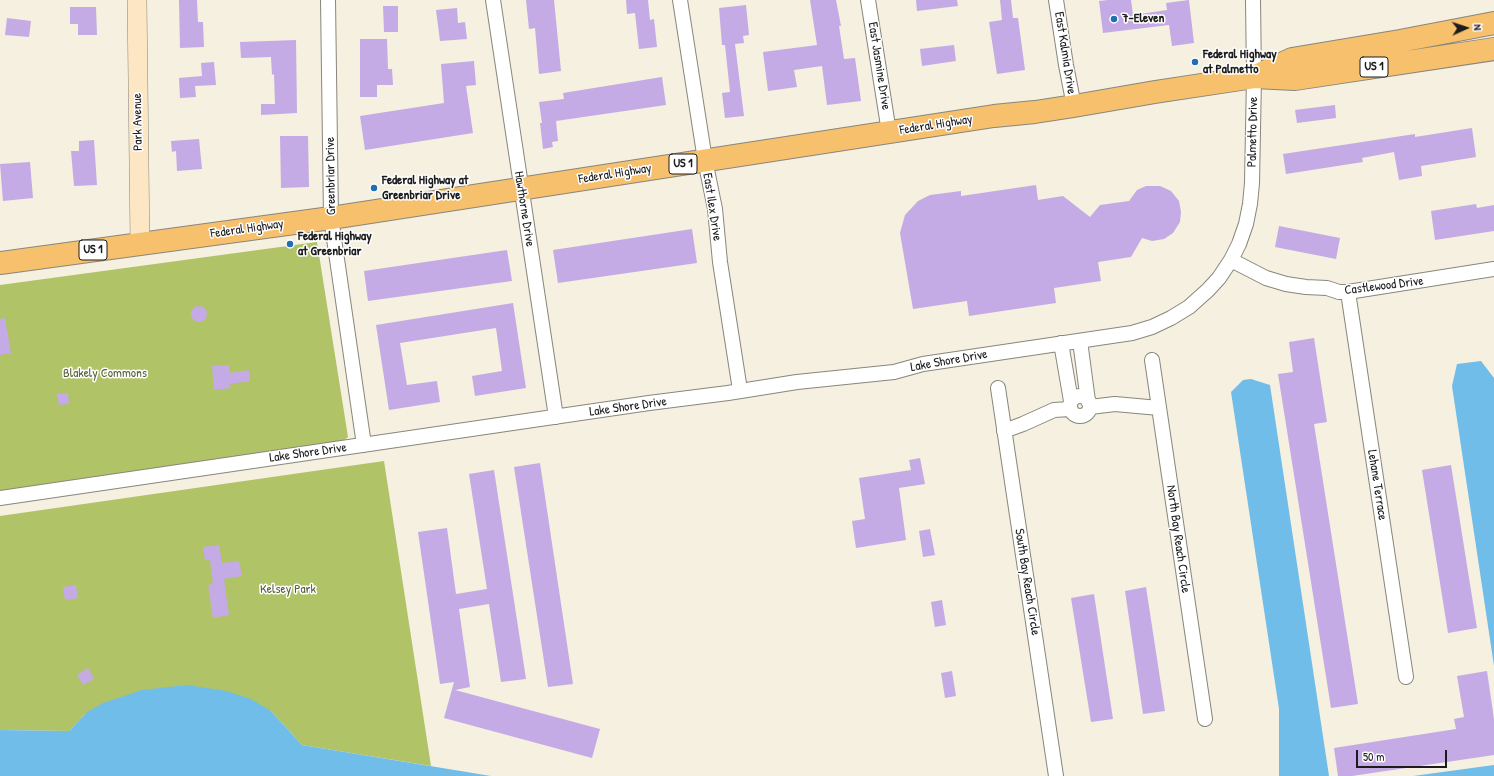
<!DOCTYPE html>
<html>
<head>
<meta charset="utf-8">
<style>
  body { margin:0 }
  #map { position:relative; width:1494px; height:776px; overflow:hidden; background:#f5f0df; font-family:"Patrick Hand",sans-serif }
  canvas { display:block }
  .north { position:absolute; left:1446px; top:8px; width:40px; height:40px; -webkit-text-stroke:3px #fff; paint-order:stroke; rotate:87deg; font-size:11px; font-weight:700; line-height:16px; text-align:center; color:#1c1c1c }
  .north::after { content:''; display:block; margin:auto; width:14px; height:18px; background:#1c1c1c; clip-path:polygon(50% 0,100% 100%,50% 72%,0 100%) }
  .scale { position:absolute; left:1356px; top:750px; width:91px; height:18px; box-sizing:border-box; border:2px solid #1c1c1c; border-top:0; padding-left:5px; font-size:12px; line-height:14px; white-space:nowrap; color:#1c1c1c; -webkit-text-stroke:3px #fff; paint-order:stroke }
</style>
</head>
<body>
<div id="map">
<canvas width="1494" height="776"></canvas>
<div class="north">N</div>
<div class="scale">50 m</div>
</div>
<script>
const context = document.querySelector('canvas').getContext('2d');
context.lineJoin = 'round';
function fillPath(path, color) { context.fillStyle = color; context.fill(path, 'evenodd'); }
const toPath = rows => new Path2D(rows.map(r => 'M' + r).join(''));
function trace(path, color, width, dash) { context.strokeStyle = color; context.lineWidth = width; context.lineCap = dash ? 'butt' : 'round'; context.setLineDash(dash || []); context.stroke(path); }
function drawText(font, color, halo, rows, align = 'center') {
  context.font = font + ' "Patrick Hand",sans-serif'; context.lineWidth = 3; context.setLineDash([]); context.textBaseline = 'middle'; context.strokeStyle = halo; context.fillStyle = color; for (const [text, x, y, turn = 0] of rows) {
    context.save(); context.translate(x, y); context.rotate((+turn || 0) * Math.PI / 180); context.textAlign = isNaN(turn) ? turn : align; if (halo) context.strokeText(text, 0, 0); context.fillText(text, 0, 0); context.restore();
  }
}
fillPath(toPath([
  [317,242,348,437,341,443,0,492,0,285],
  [384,461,431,766,302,745,271,711,86,713,69,731,0,730,0,516]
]), '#b0c367');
fillPath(toPath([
  [1481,361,1494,378,1494,666,1452,386,1457,364],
  [1251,379,1270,385,1329,776,1279,776,1279,709,1231,392,1243,380],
  [187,685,226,691,251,699,271,711,302,745,491,776,0,776,0,730,69,731,86,713,103,703,142,690],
  [1494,765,1494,776,1413,776]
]), '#70bdea');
fillPath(toPath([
  [179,0,197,0,198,22,203,22,204,47,180,48],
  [526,0,554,0,561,71,539,74,535,28,529,29],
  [626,0,648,0,650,20,654,19,657,47,639,49,635,13,627,14],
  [810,0,836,0,841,26,839,26,844,59,855,58,861,101,827,105,822,66,794,70,797,87,768,91,763,52,817,45],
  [916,0,957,0,958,6,917,11],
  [1000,0,1011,0,1013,18,1018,18,1025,70,997,74,989,22,1002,20],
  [1108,0,1131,0,1133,15,1167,10,1166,3,1189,0,1194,43,1172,46,1169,25,1103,33,1099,1],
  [746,5,749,35,743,36,744,43,735,44,744,116,725,118,722,93,730,92,725,45,722,45,719,8],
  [383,6,398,6,398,32,384,32],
  [70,7,96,7,97,35,78,35,78,24,70,24],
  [457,8,458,23,465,22,467,39,440,41,436,10],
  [7,18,31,21,29,37,5,35],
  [360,39,387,39,388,69,392,69,393,85,377,85,377,97,360,97],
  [296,40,297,113,261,115,261,104,275,104,274,74,272,75,271,57,241,58,240,42],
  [954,45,956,61,922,66,920,49],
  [474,61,476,85,466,86,473,133,365,150,360,116,444,103,441,64],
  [214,62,216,85,195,86,196,97,180,98,179,78,202,76,201,63],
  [662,77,666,105,556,121,558,141,552,142,553,147,543,149,540,123,542,123,539,102,564,99,563,93],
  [1335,105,1336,118,1297,123,1295,110],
  [1472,128,1476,157,1421,166,1422,176,1399,180,1394,152,1362,158,1363,162,1286,174,1283,154,1415,134,1415,137],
  [280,136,308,136,309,187,281,188],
  [199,139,202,169,177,171,176,151,172,152,171,141],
  [94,140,97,185,74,186,71,151,79,151,79,141],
  [30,162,33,198,3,201,0,164],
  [1036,185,1038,200,1063,196,1090,217,1100,205,1129,201,1137,190,1146,186,1160,186,1171,191,1179,201,1181,212,1180,222,1173,233,1164,239,1152,241,1142,238,1131,257,1098,262,1101,281,1054,288,1056,303,969,316,967,301,913,309,900,233,905,215,918,201,930,195,961,191,961,196],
  [1476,204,1477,208,1494,205,1494,231,1435,240,1431,211],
  [1279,226,1340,238,1336,259,1275,247],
  [692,229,697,263,558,283,553,250],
  [507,250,512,281,368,301,364,271],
  [513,303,526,388,475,396,472,376,502,371,496,328,400,343,407,385,437,381,440,402,389,410,376,325],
  '191 314a8 8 0 1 1 16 0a8 8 0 1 1-16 0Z',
  [5,318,11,353,0,355,0,319],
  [1314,338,1327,422,1314,424,1358,704,1331,708,1278,374,1293,372,1289,342],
  [229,365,230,373,249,370,250,381,230,384,231,388,214,390,212,366],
  [68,393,69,404,59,405,57,394],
  [920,458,925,484,899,488,906,540,856,548,852,521,865,519,859,478,911,470,909,460],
  [540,463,573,684,548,687,514,467],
  [1451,465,1477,628,1448,633,1422,470],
  [494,470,526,679,501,682,489,604,459,609,470,687,455,690,600,729,592,758,444,718,454,682,440,684,418,532,447,528,456,594,487,589,469,474],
  [930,529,935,555,923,557,919,531],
  [219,545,222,563,239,561,242,576,224,579,229,615,213,618,208,585,213,584,210,560,205,560,203,547],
  [76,585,78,598,65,600,63,587],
  [1146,587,1165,711,1143,714,1125,591],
  [1094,594,1113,719,1091,722,1071,598],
  [942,600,946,625,935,627,931,602],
  [88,668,94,679,83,685,77,675],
  [952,671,956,696,945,698,941,673],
  [1487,671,1494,719,1494,755,1352,776,1338,776,1334,748,1456,729,1454,719,1464,717,1457,676]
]), '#c4abe5');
const street = toPath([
  [328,0,331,218,364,445],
  [493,0,556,417],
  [680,0,705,160,715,209,720,262,740,390],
  [868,0,889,132],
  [1056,0,1066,65,1074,106],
  [1231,260,1266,278,1286,284,1306,287,1327,288,1339,292,1348,292,1494,269],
  [1348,292,1406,677],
  [1080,341,1088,401],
  [1061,343,1071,401],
  [1152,360,1205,719],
  [998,388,1056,776],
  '1070 406a10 10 0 1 1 20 0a10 10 0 1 1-20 0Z',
  [1090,407,1115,404,1159,408],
  [1004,431,1023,424,1054,410,1070,409],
  [0,498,649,403,728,393,797,382,894,372,923,364,1132,333,1152,327,1171,318,1189,307,1208,290,1219,278,1231,260,1239,244,1246,224,1250,204,1252,183,1254,77,1253,0]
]);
const secondary = toPath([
  [137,0,140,244]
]);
const primary = toPath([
  [1258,75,1292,59,1400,41,1494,23],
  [0,263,331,218,994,116,1035,112,1074,106,1155,92,1254,77,1295,79,1494,49]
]);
trace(street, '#88867e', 16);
trace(secondary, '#88867e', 20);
trace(primary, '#88867e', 24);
trace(street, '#fff', 14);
trace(secondary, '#fce6c4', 19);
trace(primary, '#f7c06c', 22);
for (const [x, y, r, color] of [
  [1114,19,4,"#1f6fb2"],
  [1195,62,4,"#1f6fb2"],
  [374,188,4,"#1f6fb2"],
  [290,244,4,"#1f6fb2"]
]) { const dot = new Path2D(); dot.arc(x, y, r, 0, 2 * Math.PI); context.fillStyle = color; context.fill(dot); trace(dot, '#fff', 1.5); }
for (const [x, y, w] of [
  [1374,67,28],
  [683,164,28],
  [93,250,28]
]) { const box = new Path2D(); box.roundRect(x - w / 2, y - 10, w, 20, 3); context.fillStyle = '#fff'; context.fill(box); trace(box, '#1c1c1c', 1); }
drawText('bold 12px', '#1c1c1c', null, [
  ["US 1",1374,67],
  ["US 1",683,164],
  ["US 1",93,250]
]);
drawText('bold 13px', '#1c1c1c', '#fff', [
  ["7-Eleven",1122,19],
  ["Federal Highway",1203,55],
  ["at Palmetto",1203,70],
  ["Federal Highway at",382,181],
  ["Greenbriar Drive",382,196],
  ["Federal Highway",298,237],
  ["at Greenbriar",298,252]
], 'left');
drawText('13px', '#1c1c1c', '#fff', [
  ["East Kalmia Drive",1065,53,81],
  ["East Jasmine Drive",879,66,81],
  ["Park Avenue",138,122,-91],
  ["Federal Highway",936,125,-9],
  ["Palmetto Drive",1253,132,-89],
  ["Federal Highway",615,174,-9],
  ["Greenbriar Drive",331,176,-91],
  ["East Ilex Drive",712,207,81],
  ["Hawthorne Drive",524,209,81],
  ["Federal Highway",247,229,-8],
  ["Castlewood Drive",1384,286,-7],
  ["Lake Shore Drive",949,361,-10],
  ["Lake Shore Drive",628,407,-8],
  ["Lake Shore Drive",308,453,-8],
  ["Lehane Terrace",1377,485,81],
  ["North Bay Reach Circle",1178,539,82],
  ["South Bay Reach Circle",1027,582,81]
]);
drawText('13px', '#575f3a', '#fff', [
  ["Blakely Commons",105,374],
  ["Kelsey Park",288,590]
]);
</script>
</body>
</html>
